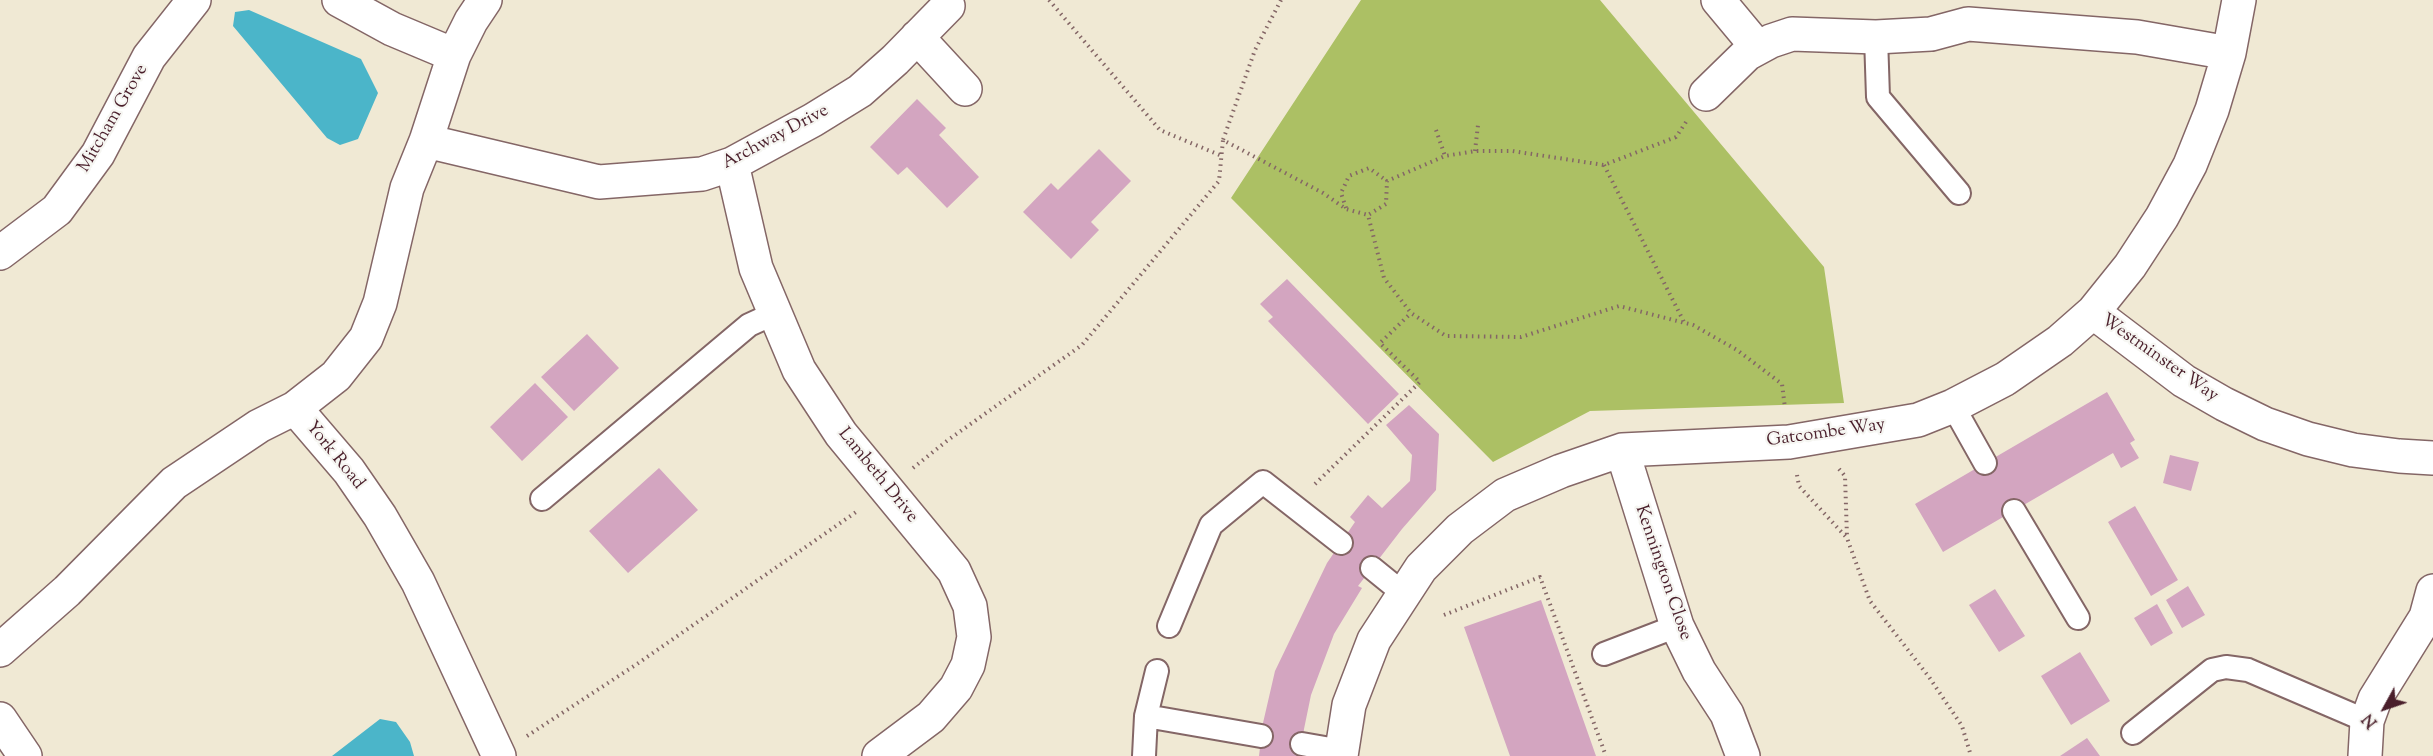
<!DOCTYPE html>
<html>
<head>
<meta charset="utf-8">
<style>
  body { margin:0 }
  #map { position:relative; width:2433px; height:756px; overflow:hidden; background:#f0e9d4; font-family:"Sorts Mill Goudy",serif }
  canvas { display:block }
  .north { position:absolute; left:2355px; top:678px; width:60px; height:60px; -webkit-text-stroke:4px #f6f6f2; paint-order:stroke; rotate:230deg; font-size:16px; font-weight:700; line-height:24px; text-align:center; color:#4a1f2b }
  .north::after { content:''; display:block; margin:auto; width:21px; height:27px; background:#4a1f2b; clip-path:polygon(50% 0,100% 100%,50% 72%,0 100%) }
</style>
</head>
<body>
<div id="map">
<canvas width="2433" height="756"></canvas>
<div class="north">N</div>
</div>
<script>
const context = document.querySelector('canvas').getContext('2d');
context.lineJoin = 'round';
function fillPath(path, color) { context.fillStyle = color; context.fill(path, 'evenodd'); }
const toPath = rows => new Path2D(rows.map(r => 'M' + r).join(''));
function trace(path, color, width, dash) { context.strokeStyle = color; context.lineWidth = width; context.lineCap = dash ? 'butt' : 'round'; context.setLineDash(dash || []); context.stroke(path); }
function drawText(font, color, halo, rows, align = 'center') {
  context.font = font + ' "Sorts Mill Goudy",serif'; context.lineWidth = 4.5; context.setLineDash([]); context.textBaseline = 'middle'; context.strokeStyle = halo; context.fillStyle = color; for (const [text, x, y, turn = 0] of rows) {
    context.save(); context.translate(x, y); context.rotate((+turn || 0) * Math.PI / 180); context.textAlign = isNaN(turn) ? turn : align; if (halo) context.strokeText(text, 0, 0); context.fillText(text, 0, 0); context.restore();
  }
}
fillPath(toPath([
  [1361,0,1600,0,1824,267,1844,403,1590,411,1493,462,1231,198]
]), '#acc064');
fillPath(toPath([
  [249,10,361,59,378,93,358,139,340,145,327,138,233,26,235,12],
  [380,719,396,722,410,742,414,756,332,756]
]), '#4bb5c9');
fillPath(toPath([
  [917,99,946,128,939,135,979,177,947,208,907,167,898,175,870,147],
  [1099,149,1131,181,1091,222,1099,230,1071,259,1023,212,1051,183,1058,190],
  [1287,279,1399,394,1368,424,1268,321,1273,317,1260,304],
  [587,334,619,368,574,411,541,377],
  [535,383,568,417,522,461,490,427],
  [2107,392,2135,440,2130,443,2139,458,2121,468,2113,453,1943,552,1915,504],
  [1409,405,1439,434,1436,490,1402,529,1358,586,1362,588,1334,634,1311,695,1304,729,1301,756,1259,756,1263,723,1275,671,1327,563,1355,522,1350,517,1368,495,1382,508,1410,481,1412,455,1386,425],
  [2170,455,2199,462,2191,491,2163,483],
  [659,468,698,510,628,573,589,531],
  [2135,506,2178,580,2151,596,2108,522],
  [2188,586,2205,615,2182,628,2166,600],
  [1995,589,2025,636,1999,652,1969,605],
  [1541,600,1596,756,1510,756,1464,627],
  [2157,604,2173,633,2151,646,2134,618],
  [2080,652,2110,701,2071,725,2041,676],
  [2087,738,2100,756,2060,756]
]), '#d3a5c0');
const service = toPath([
  [1876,37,1878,97,1959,193],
  [1953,406,1985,463],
  [542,499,749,325,773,314],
  [2014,511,2078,618],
  [1372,568,1404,594],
  [1169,626,1211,525,1263,482,1341,543],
  [1604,654,1677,626],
  [1146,716,1157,671],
  [2133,733,2212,670,2226,667,2248,670,2367,721],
  [1302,744,1342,751],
  [1144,756,1146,716,1261,736]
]);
const minor = toPath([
  [339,0,392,29,454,55],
  [485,0,471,21,454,55,426,141,407,188,380,303,366,338,336,376,295,408,349,471,380,516,418,582,499,756],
  [1718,0,1758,48],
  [917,37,965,89],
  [1706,94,1747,54,1771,41,1792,34,1876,37,1931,34,1968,24,2137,37,2229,53],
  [426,141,599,182,702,174,732,164,813,120,860,91,895,60,948,6],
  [732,164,756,268,799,370,841,434,954,571,970,606,974,637,968,665,956,688,931,717,879,756],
  [0,253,57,210,98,154,149,57,194,0],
  [2093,312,2184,381,2224,404,2265,424,2308,439,2353,450,2399,456,2433,458],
  [1622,450,1677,626,1699,671,1727,714,1743,756],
  [0,650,67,591,174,483,259,426,295,408],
  [0,719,25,756],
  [1341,756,1349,705,1374,640,1421,568,1460,529,1505,495,1561,471,1622,450,1789,442,1918,420,1953,406,2005,379,2060,341,2093,312,2130,266,2162,217,2190,165,2212,110,2229,53,2239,0],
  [2365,756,2367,721,2375,699,2426,617,2433,591]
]);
trace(service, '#846666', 26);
trace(minor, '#846666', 36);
trace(toPath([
  [1049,0,1160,130,1222,156],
  [1281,0,1255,50,1223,140,1323,193,1346,209,1368,215],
  [1686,122,1676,137,1604,165,1512,151,1475,151,1445,156,1387,181,1386,204,1368,215,1384,278,1411,313,1446,336,1521,337,1619,306,1693,325,1737,350,1782,384,1785,408],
  [1436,130,1445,156],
  [1475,151,1478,125],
  [1604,165,1684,322],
  [1346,208,1341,193,1349,176,1369,168,1387,181],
  [913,468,948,440,1082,345,1219,181,1223,140],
  [1839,469,1845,476,1847,537],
  [1797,475,1799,486,1847,538,1870,601,1929,677,1962,726,1971,756],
  [1315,484,1420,382,1380,343,1411,313],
  [1444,615,1540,577,1606,756],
  [527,736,637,664,859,510]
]), '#846666', 4, [1.5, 4.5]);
trace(service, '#fff', 22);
trace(minor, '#fff', 33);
drawText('18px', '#4a1f2b', '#f6f6f2', [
  ["Mitcham Grove",114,119,-60],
  ["Archway Drive",776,138,-28],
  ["Westminster Way",2159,359,35],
  ["Gatcombe Way",1826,434,-8],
  ["York Road",334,456,51],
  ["Lambeth Drive",877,476,51],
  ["Kennington Close",1662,573,71]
]);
</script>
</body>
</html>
